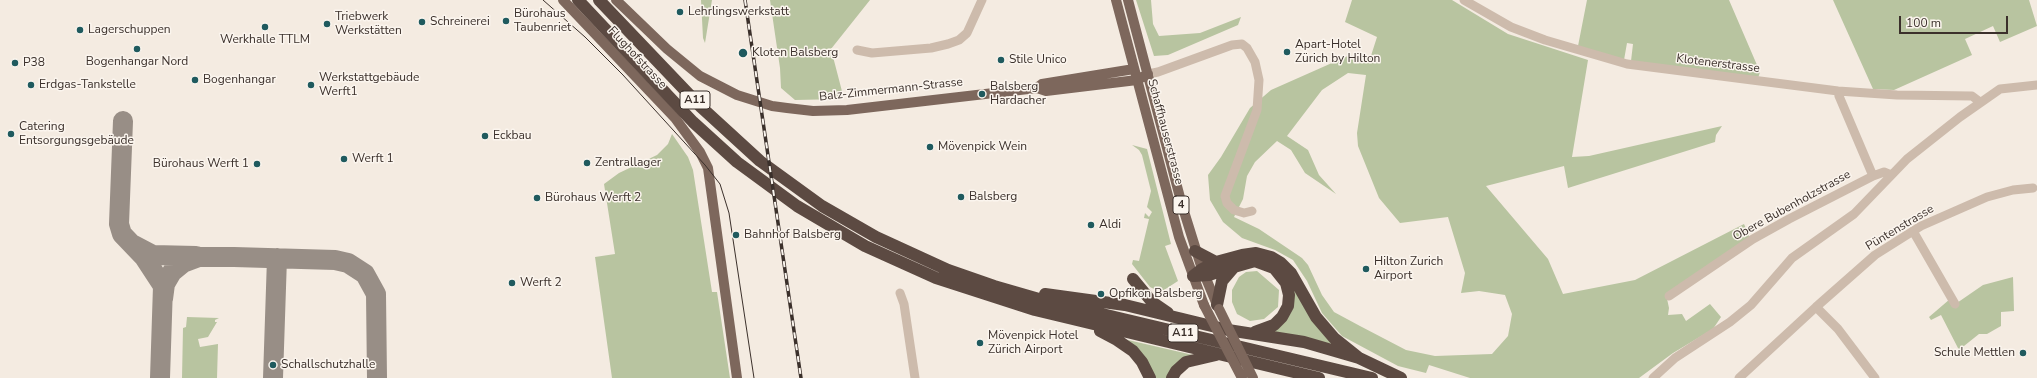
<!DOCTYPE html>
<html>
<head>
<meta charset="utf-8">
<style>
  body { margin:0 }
  #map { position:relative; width:2037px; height:378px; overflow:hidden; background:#f4ebe1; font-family:"Nunito Sans",sans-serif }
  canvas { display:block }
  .scale { position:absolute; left:1899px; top:16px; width:109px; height:18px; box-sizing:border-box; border:2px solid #3b302b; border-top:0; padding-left:5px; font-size:12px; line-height:14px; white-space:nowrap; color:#3b302b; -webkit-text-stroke:3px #fbf5ee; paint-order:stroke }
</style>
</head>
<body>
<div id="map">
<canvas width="2037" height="378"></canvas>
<div class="scale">100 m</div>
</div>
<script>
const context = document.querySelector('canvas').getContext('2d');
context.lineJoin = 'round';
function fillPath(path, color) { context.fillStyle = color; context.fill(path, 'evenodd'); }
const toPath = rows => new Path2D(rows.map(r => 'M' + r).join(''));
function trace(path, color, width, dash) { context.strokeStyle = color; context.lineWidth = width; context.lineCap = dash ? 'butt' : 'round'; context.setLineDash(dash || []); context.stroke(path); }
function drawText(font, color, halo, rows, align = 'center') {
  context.font = font + ' "Nunito Sans",sans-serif'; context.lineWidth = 3; context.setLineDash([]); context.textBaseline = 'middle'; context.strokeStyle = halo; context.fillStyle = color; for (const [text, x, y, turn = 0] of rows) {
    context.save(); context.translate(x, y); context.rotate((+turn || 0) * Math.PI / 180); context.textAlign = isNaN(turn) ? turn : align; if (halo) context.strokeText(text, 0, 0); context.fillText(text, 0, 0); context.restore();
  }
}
fillPath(toPath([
  [701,0,712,0,705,43,703,38],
  [770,0,870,0,831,49,844,99,795,100,781,88,780,68],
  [1136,0,1151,0,1153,24,1159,36,1200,33,1241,17,1238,25,1168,55,1154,56],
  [1352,0,1452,0,1508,34,1588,60,1572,157,1589,156,1722,126,1716,135,1715,142,1568,188,1564,166,1486,186,1548,259,1563,294,1635,280,1744,224,1750,238,1666,294,1669,308,1668,315,1682,314,1686,321,1710,304,1721,317,1713,329,1673,353,1639,378,1470,378,1429,365,1426,373,1398,366,1342,336,1322,313,1307,281,1293,260,1275,250,1242,238,1223,222,1210,200,1208,175,1221,157,1250,108,1271,90,1350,55,1369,62,1377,37,1345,22],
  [1348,73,1366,75,1357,133,1358,146,1379,198,1400,223,1448,217,1465,273,1461,293,1479,291,1505,295,1512,314,1508,336,1492,354,1435,356,1406,350,1360,326,1334,312,1322,295,1308,265,1302,258,1259,229,1234,217,1243,199,1247,176,1255,162,1277,141,1291,150,1305,173,1336,194,1319,175,1308,150,1287,136,1322,90],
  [1587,0,1729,0,1760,72,1758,78,1631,61,1633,44,1627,43,1624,60,1578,46],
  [1833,0,2029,0,2037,26,2000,42,1993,26,1965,39,1972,55,1894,90,1873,89],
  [672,134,688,157,693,170,712,292,717,292,730,378,612,378,595,257,615,254,604,184,619,173,657,155,668,144],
  [1132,145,1147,149,1171,244,1165,246,1178,281,1164,290,1156,290,1150,287,1132,264,1133,260,1139,261,1149,219,1144,218,1145,213,1149,217,1152,212,1147,207,1151,191,1142,155,1139,150],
  [1257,271,1279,290,1278,307,1264,319,1250,321,1237,314,1232,302,1232,290,1239,277,1246,272],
  [2013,277,2014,311,2001,312,2001,326,1987,334,1979,334,1959,350,1941,315,1931,320,1929,317,1950,299,1954,305,1983,285],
  [1292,287,1332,344,1270,332],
  [187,317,219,318,215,320,215,322,217,322,208,337,198,339,200,347,218,344,217,378,182,378,183,328,186,327],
  [1128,340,1193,355,1168,378,1155,378]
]), '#b8c4a0');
trace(toPath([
  [123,121,119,224,122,234,144,257,163,286,160,378],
  [134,245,153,255,196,256],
  [163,299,165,284,172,272,183,263,199,257,234,257,335,260,348,263,365,274,376,294,377,378],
  [273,378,277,258]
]), '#988e86', 20);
trace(toPath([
  [1464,0,1511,27,1545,40,1627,64,1838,91,1897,95,1972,96,1980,102],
  [857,50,872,53,931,48,948,44,959,40,967,33,982,0],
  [1148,74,1158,72,1232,45,1242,44,1247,48,1255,62,1259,80,1257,110,1225,196,1227,203,1234,210,1244,213,1252,211],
  [1838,91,1839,96,1873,176],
  [1913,231,1955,304],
  [900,293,904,304,915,378],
  [1669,296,1753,239,1789,219,1873,176,1884,172,1891,175],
  [1816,307,1875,255,1921,226,1987,197,2013,190,2033,188],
  [1653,378,1675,358,1730,322,1751,305,1792,258,1854,214,1907,159,1960,117,2000,89,2037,85],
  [1739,378,1816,307,1838,329,1875,378]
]), '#cdbbac', 9);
trace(toPath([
  [563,0,675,118,700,152,708,168,737,378],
  [616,0,667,49,700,76,737,95,772,106,787,108,813,111,847,110,1037,88,1046,91,1137,80,1148,74],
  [1116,0,1179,237,1204,305],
  [1128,0,1182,205,1202,269,1218,307],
  [1037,88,1042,84,1134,69]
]), '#7d675c', 10);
trace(toPath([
  [578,0,693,122,737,162,797,206,865,246,936,278,1035,310,1319,378],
  [599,0,701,107,760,161,822,206,876,237,948,270,994,286,1039,299,1372,378],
  [1195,251,1216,262],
  [1193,276,1202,269,1216,262,1242,255,1256,253,1271,257,1281,263,1291,273,1316,317,1334,338,1359,358,1401,378],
  [1194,276,1209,275,1232,267],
  [1133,279,1152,302,1168,313],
  [1045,294,1125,305,1228,330,1304,342,1359,358],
  [1217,305,1222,281,1234,267,1255,261,1274,268,1286,283,1289,295,1288,306,1282,317,1274,325,1255,332],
  [1100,331,1117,340,1133,351,1142,362,1150,378],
  [1172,378,1176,371,1186,362,1216,355]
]), '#5c4a42', 12);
trace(toPath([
  [543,0,585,37,623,75,705,165,720,184,729,213,754,378]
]), '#3b302b', 1);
const rail = toPath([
  [745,0,801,378]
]);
trace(rail, '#3b302b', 3.5);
trace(rail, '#fbf5ee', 2, [6]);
trace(toPath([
  [1204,305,1242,378],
  [1219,309,1253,378]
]), '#7d675c', 10);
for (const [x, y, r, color] of [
  [680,12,4,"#1f5a5e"],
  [506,21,4,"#1f5a5e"],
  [422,22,4,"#1f5a5e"],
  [327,24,4,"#1f5a5e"],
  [265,27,4,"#1f5a5e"],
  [80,30,4,"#1f5a5e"],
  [137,49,4,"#1f5a5e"],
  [1287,52,4,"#1f5a5e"],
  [743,53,5,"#1f5a5e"],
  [1001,60,4,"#1f5a5e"],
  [15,63,4,"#1f5a5e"],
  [195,80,4,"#1f5a5e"],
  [31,85,4,"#1f5a5e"],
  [311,85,4,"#1f5a5e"],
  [982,94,4,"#1f5a5e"],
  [11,134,4,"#1f5a5e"],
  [485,136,4,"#1f5a5e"],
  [930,147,4,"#1f5a5e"],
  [344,159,4,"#1f5a5e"],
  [587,163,4,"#1f5a5e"],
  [257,164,4,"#1f5a5e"],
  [961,197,4,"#1f5a5e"],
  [537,198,4,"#1f5a5e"],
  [1091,225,4,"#1f5a5e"],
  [736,235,4,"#1f5a5e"],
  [1366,269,4,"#1f5a5e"],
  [512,283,4,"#1f5a5e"],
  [1101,294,4,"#1f5a5e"],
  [980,343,4,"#1f5a5e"],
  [2023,353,4,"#1f5a5e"],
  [273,365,4,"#1f5a5e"]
]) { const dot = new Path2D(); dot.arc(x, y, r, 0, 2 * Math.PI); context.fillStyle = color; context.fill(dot); trace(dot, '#fbf5ee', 1.5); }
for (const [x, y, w] of [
  [695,100,30],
  [1181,205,16],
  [1183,333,30]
]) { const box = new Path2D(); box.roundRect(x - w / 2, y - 9, w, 18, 3); context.fillStyle = '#fbf5ee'; context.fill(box); trace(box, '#3b302b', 1); }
drawText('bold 11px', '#3b302b', null, [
  ["A11",695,100],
  ["4",1181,205],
  ["A11",1183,333]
]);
drawText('12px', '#3b302b', '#fbf5ee', [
  ["Lehrlingswerkstatt",688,12],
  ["Bürohaus",514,14],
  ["Taubenriet",514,28],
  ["Triebwerk",335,17],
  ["Werkstätten",335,31],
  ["Schreinerei",430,22],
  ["Lagerschuppen",88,30],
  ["Werkhalle TTLM",265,40,"center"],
  ["Apart-Hotel",1295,45],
  ["Zürich by Hilton",1295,59],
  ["Kloten Balsberg",752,53],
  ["Stile Unico",1009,60],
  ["Bogenhangar Nord",137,62,"center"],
  ["P38",23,63],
  ["Werkstattgebäude",319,78],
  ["Werft1",319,92],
  ["Bogenhangar",203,80],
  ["Erdgas-Tankstelle",39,85],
  ["Balsberg",990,87],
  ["Hardacher",990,101],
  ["Catering",19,127],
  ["Entsorgungsgebäude",19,141],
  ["Eckbau",493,136],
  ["Mövenpick Wein",938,147],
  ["Werft 1",352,159],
  ["Zentrallager",595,163],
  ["Bürohaus Werft 1",249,164,"right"],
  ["Balsberg",969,197],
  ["Bürohaus Werft 2",545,198],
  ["Aldi",1099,225],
  ["Bahnhof Balsberg",744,235],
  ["Hilton Zurich",1374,262],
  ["Airport",1374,276],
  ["Werft 2",520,283],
  ["Opfikon Balsberg",1109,294],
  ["Mövenpick Hotel",988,336],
  ["Zürich Airport",988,350],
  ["Schule Mettlen",2015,353,"right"],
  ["Schallschutzhalle",281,365]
], 'left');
drawText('12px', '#3b302b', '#fbf5ee', [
  ["Flughofstrasse",637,58,47],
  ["Klotenerstrasse",1718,64,7],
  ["Balz-Zimmermann-Strasse",891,90,-6],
  ["Schaffhauserstrasse",1165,132,75],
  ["Obere Bubenholzstrasse",1792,206,-29],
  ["Püntenstrasse",1900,228,-31]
]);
</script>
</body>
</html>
